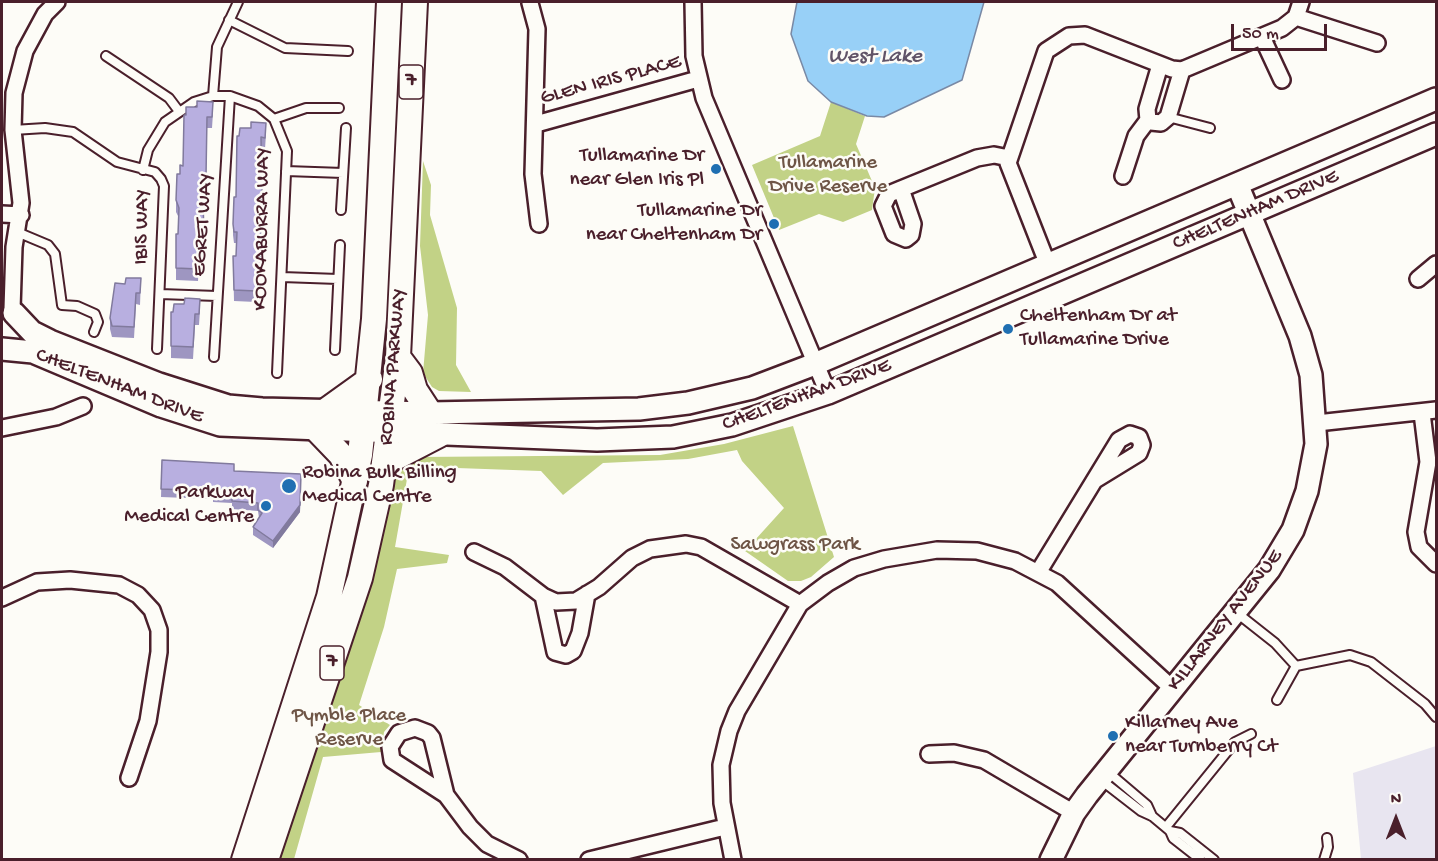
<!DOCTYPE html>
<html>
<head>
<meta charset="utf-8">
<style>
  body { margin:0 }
  #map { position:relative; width:1438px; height:861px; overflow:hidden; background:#fdfcf7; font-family:"Gochi Hand",sans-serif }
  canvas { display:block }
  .frame { position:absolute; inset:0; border:3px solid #4a1f2b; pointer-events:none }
  .north { position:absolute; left:1366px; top:789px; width:60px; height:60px; -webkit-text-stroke:4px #fdfcf7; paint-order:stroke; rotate:0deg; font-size:16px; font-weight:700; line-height:24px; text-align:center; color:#4a1f2b }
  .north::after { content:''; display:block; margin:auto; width:21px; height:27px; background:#4a1f2b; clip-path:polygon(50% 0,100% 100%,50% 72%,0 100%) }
  .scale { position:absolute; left:1231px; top:24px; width:96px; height:27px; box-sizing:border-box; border:3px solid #4a1f2b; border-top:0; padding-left:8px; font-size:18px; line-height:21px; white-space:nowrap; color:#4a1f2b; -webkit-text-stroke:4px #fdfcf7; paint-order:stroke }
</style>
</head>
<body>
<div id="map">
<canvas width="1438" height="861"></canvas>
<div class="frame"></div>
<div class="north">N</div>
<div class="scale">50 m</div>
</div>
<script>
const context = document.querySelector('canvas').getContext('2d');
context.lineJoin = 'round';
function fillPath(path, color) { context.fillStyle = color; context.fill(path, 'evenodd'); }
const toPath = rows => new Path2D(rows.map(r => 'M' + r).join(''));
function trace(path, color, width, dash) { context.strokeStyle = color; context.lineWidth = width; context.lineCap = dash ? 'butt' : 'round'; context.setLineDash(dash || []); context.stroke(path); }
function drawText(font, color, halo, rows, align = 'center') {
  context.font = font + ' "Gochi Hand",sans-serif'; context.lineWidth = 5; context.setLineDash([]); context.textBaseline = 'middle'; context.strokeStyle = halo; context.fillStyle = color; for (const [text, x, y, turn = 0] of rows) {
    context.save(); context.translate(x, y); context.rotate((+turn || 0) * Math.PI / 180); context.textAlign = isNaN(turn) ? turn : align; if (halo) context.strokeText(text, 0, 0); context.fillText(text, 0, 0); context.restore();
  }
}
fillPath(toPath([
  [1436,746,1436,859,1361,859,1353,773]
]), '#e8e5f0');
fillPath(toPath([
  [831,102,865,116,856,144,875,188,872,210,843,222,819,214,779,230,752,165,820,136],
  [423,161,431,185,430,215,457,308,456,365,471,392,439,391,432,387,423,373,428,315,420,246],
  [793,426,834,557,811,577,801,581,788,581,745,551,784,508,742,461,737,450,688,459,603,463,563,495,541,471,457,468,407,479,395,547,449,555,447,563,397,569,384,627,359,705,390,725,384,732,381,752,323,757,294,859,278,860,369,586,379,553,395,473,400,465,419,457,660,455,724,444]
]), '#c2d286');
const water = toPath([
  [797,2,984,2,962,80,884,117,867,116,831,102,808,81,791,34,797,2]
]);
fillPath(water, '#98d0f7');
trace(water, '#7989a5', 1.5);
const lane = toPath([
  [229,20,285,48,348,51],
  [106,56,169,98,178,110],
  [213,96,217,47,238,2],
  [1168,117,1210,128],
  [274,119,306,108,339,108],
  [13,130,45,128,73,132,117,162,155,172,161,179,164,186,157,349],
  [143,170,148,150,165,122,194,102,213,96,230,96,258,106,274,119,287,151,277,373],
  [286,171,343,173],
  [341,210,346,128],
  [17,232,48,245,55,254,62,305,77,306,95,314,98,322,94,332],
  [282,277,338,279],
  [160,294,217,296],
  [335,350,340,245],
  [214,357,230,96],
  [1237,613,1275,643,1296,666],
  [1277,700,1296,666,1350,655,1371,662,1425,704,1436,717],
  [1107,771,1147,805,1152,816],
  [1101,780,1141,811,1152,816,1170,831,1173,838,1201,860],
  [1166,827,1235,742,1251,734],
  [1170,831,1180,833,1214,860],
  [1324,860,1328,847,1327,838]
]);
const street = toPath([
  [693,2,694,56,704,98,828,393],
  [530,3,537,29,533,174,539,224],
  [1296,17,1377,43],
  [1262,37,1282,80],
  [1160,65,1147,109,1148,120,1151,122,1161,123,1168,117,1182,70],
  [536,124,698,79],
  [1123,176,1136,136,1148,120],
  [901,189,889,194,883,206,894,234,906,239,911,235,913,224,901,189,977,158,994,155,1009,158],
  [2,214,21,215],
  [1048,265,1008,163,1046,51,1069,36,1085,35,1172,69,1182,70,1282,28,1296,17,1301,2],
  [1418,279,1436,264],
  [12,309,14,247,21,203,13,130,14,93,25,51,45,14,57,2],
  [1422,413,1428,462,1416,532,1419,547,1436,564],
  [1317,423,1436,410],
  [2,428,56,417,83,406],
  [474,552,505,567,543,596,556,602,576,601,599,587,632,558,650,549,686,544,701,547,800,604],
  [1039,571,1119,440,1130,434,1139,437,1142,445,1139,453,1095,480],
  [543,596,555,652,566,655,573,651,580,633,587,594],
  [2,598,37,582,70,580,119,585,138,595,152,610,159,630,159,652,148,721,129,778],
  [929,754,954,753,984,760,1074,813],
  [446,795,432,738,428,733,415,728,399,733,390,747,392,760,446,795,470,827,487,844,519,860],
  [589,860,725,827],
  [733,860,722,803,721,765,729,731,737,711,800,604,828,583,854,568,884,559,937,550,977,551,1015,561,1057,583,1173,689]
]);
const secondary = toPath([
  [14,313,32,332,50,341,159,384,228,406,262,409,430,413,639,409,688,403,752,388,815,364,1436,99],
  [2,349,33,352,161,406,220,425,597,440,673,437,732,425,828,393,1436,134],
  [1051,860,1074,813,1087,795,1269,570,1293,530,1307,491,1316,444,1311,375,1300,336,1237,184]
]);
const primary = toPath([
  [398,357,410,373,415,390,430,413],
  [324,412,370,379],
  [317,430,341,455,355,481],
  [385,463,439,435],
  [244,860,329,597,360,455,374,319,389,2],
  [266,860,360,578,381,485,398,357,415,2]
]);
trace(lane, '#4a1f2b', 12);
trace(street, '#4a1f2b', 20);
trace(secondary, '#4a1f2b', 26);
trace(primary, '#4a1f2b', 28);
trace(lane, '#fdfcf7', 8);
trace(street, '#fdfcf7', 15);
trace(secondary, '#fdfcf7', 21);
trace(primary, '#fdfcf7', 24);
fillPath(toPath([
  [213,113,212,128,207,128,206,187,201,186,200,200,203,200,204,247,200,247,198,281,176,280,176,234,178,234,179,218,176,212,176,200,180,174,183,166,186,115],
  [266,134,265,149,261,149,262,210,258,210,257,223,262,257,262,269,257,269,256,302,234,301,233,256,236,256,236,243,234,243,233,235,233,224,236,197,237,136],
  [141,278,140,305,136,304,134,338,112,337,110,329,110,318,125,284],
  [200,310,199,325,195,325,193,359,171,358,171,312],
  [162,460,301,481,300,512,273,548,253,535,253,527,259,518,258,511,232,509,232,503,213,502,213,499,161,497]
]), '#9e96c1');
fillPath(toPath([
  [301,474,300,512,273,548,273,541]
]), '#817a9d');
const building = toPath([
  [197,101,213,102,212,117,207,117,206,175,201,175,200,200,203,200,204,236,200,236,198,269,176,268,176,234,178,234,179,208,176,200,177,174,180,174,180,165,183,166,184,115,186,115,186,107,197,107,197,101],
  [251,122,266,123,265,138,261,137,262,199,258,199,257,223,260,224,262,257,257,257,256,291,234,290,233,256,236,256,237,232,234,232,233,224,234,197,236,197,237,136,239,136,240,128,251,128,251,122],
  [126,278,141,278,140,293,136,293,134,327,112,326,110,318,115,283,125,284,126,278],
  [185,298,200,299,199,314,195,314,193,347,171,346,171,312,173,312,174,304,184,304,185,298],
  [162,460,234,464,234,471,301,474,300,505,273,541,253,527,262,513,258,510,258,503,232,501,232,495,213,494,213,491,161,489,162,460]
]);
fillPath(building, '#b8afe0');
trace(building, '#817a9d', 1.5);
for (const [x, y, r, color] of [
  [716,169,6,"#1f6fb2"],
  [774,224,6,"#1f6fb2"],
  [1008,329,6,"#1f6fb2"],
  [289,486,8,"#1f6fb2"],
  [266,506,6,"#1f6fb2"],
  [1113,736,6,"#1f6fb2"]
]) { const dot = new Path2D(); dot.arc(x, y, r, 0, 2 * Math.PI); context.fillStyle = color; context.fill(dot); trace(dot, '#fdfcf7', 2); }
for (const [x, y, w] of [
  [411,82,24],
  [332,663,24]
]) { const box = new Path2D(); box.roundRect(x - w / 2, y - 17, w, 34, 4.5); context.fillStyle = '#fdfcf7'; context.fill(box); trace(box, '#4a1f2b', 1.5); }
drawText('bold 20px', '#4a1f2b', null, [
  ["7",411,82],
  ["7",332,663]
]);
drawText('21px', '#4a1f2b', '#fdfcf7', [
  ["GLEN IRIS PLACE",611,81,-15],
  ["CHELTENHAM DRIVE",1256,211,-23],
  ["EGRET WAY",204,225,-86],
  ["IBIS WAY",143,227,-89],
  ["KOOKABURRA WAY",263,229,-89],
  ["ROBINA PARKWAY",394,367,-85],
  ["CHELTENHAM DRIVE",119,387,21],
  ["CHELTENHAM DRIVE",807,396,-20],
  ["KILLARNEY AVENUE",1226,621,-52]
]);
drawText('21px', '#4a1f2b', '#fdfcf7', [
  ["Tullamarine Dr",704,157],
  ["near Glen Iris Pl",704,181],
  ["Tullamarine Dr",762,212],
  ["near Cheltenham Dr",762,236],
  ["Cheltenham Dr at",1020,317,"left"],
  ["Tullamarine Drive",1020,341,"left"],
  ["Robina Bulk Billing",302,474,"left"],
  ["Medical Centre",302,498,"left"],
  ["Parkway",254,494],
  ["Medical Centre",254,518],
  ["Killarney Ave",1125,724,"left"],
  ["near Turnberry Ct",1125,748,"left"]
], 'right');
drawText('21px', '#6e5546', '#fdfcf7', [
  ["Tullamarine",828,164],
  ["Drive Reserve",828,188],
  ["Sawgrass Park",795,546],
  ["Pymble Place",349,717],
  ["Reserve",349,741]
]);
drawText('italic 22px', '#615468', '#fdfcf7', [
  ["West Lake",875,58]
]);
</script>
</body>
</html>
